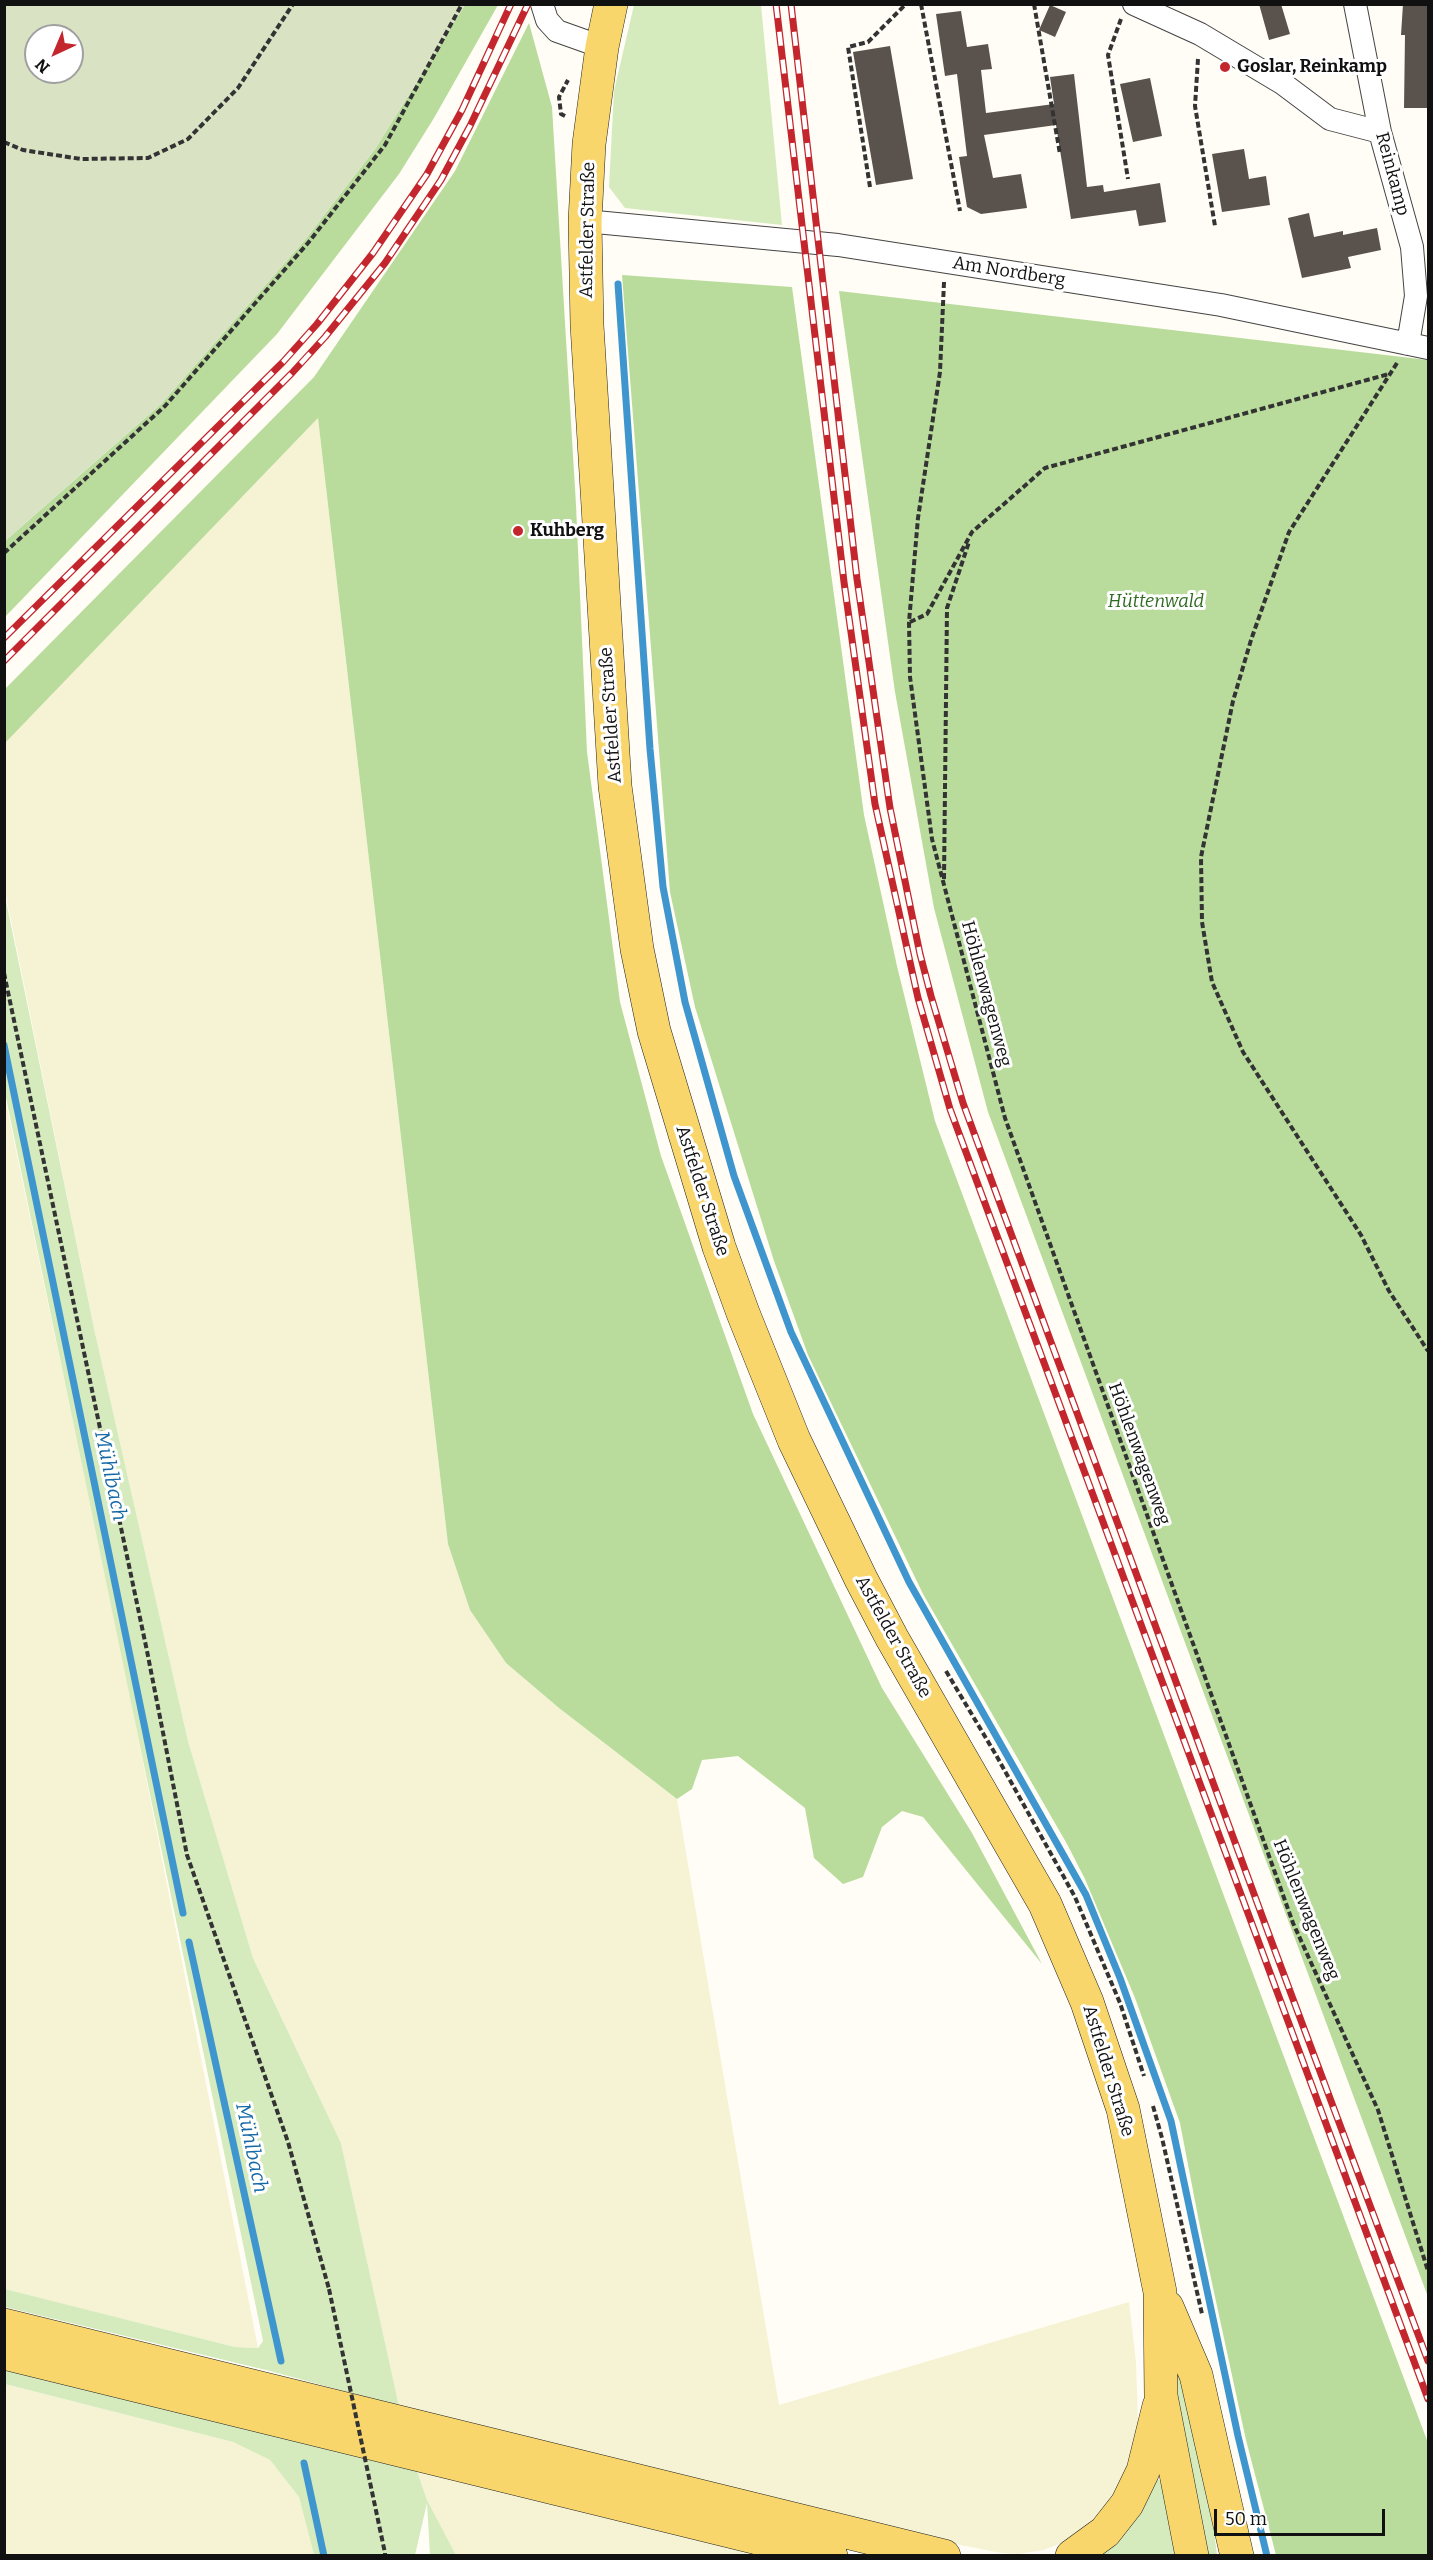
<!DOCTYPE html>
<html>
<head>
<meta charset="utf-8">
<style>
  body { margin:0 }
  #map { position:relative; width:1433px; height:2560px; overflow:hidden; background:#fffdf5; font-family:Bitter,serif }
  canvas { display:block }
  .frame { position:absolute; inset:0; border:6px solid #111; pointer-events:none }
  .north { position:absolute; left:24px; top:24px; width:60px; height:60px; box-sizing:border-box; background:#fff; border:2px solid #a0a0a0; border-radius:50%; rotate:224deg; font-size:16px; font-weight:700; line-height:24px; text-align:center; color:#111 }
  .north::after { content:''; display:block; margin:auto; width:21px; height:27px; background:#c4262e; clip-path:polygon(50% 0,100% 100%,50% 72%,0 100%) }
  .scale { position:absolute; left:1214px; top:2509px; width:171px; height:27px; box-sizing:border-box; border:3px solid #111; border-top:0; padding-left:8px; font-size:18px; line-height:21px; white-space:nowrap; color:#111; -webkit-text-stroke:4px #fff; paint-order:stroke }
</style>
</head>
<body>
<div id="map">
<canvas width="1433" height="2560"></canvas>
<div class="frame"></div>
<div class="north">N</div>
<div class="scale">50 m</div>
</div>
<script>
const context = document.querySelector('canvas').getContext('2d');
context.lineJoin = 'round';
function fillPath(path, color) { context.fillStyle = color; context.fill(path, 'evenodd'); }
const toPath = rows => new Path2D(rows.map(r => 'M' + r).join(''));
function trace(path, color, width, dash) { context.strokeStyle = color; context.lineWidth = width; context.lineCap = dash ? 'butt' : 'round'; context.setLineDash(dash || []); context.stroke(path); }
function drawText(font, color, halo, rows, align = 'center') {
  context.font = font + ' Bitter,serif'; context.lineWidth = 6; context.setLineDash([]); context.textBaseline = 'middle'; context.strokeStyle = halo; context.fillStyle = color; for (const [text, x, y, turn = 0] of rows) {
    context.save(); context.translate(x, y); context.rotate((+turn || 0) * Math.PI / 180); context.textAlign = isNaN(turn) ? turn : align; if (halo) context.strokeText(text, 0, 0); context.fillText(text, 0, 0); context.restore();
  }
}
fillPath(toPath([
  [318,418,448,1544,470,1610,506,1663,559,1708,677,1799,779,2405,1129,2302,1136,2362,1138,2421,1136,2441,1127,2473,1102,2514,1064,2542,1044,2550,1018,2554,1001,2553,915,2536,399,2406,341,2143,253,1958,188,1741,95,1333,5,891,4,743],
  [4,1093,126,1676,258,2348,235,2347,5,2289],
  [5,2384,233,2442,270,2460,299,2497,314,2555,5,2556],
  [416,2468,775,2555,456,2555,427,2500]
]), '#f6f3d4');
fillPath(toPath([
  [634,5,761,5,782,225,625,208,609,187,614,91],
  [4,891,95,1333,188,1741,253,1958,341,2143,399,2406,270,2371,5,2307,5,2289,235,2347,258,2348,263,2341,5,1093],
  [1173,2332,1214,2532,1217,2555,1207,2555,1182,2427,1169,2333],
  [5,2363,416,2468,427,2500,456,2555,430,2555,427,2503,415,2555,314,2555,299,2497,270,2460,233,2442,5,2384],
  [1152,2480,1160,2480,1180,2555,1092,2556]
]), '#d5ebbd');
fillPath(toPath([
  [465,5,498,5,434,118,399,174,277,334,5,617,5,541,161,404,304,241,375,149],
  [529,23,552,107,576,505,587,752,620,1002,661,1156,753,1414,882,1688,972,1833,1042,1964,923,1817,902,1811,882,1827,863,1877,843,1884,814,1858,805,1808,738,1756,702,1760,692,1789,677,1799,559,1708,506,1663,470,1610,448,1544,318,418,5,743,5,689,314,377,455,171],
  [622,275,792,287,864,815,897,966,935,1121,1428,2443,1428,2555,1276,2555,1246,2440,1201,2232,1180,2123,1135,1998,1085,1879,1067,1844,923,1594,808,1355,774,1261,695,1007,670,892],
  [839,291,1428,360,1428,2297,988,1112,934,908,895,692]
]), '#b9dc9c');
fillPath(toPath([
  [5,4,465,5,375,149,304,241,161,404,5,541],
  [36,36,72,36,72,72,36,72]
]), '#d9e3c4');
trace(toPath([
  [618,284,650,749,663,887,685,1002,734,1176,791,1332,909,1582,1086,1895,1120,1978,1171,2121,1238,2436,1267,2556],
  [4,1045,183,1913],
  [189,1942,281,2361],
  [304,2463,324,2556]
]), '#3f96cf', 7);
fillPath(toPath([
  [1259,4,1281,4,1290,34,1269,40],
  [1403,4,1428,4,1428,108,1404,108,1405,35,1401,35],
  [1050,5,1066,12,1055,37,1039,30],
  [961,11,967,47,988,44,992,69,981,70,986,113,1054,104,1050,77,1074,74,1087,187,1103,185,1104,192,1160,183,1166,222,1139,226,1136,210,1071,219,1056,125,984,135,993,178,1021,174,1027,208,981,214,967,207,959,157,967,156,957,74,945,76,936,14],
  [890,46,913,179,876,185,853,52],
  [1150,78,1162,136,1133,142,1120,84],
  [1244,149,1249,179,1266,176,1270,205,1222,212,1212,154],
  [1309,213,1314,237,1343,231,1343,235,1377,228,1381,250,1348,257,1351,268,1302,278,1288,218]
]), '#5a524d');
const street = toPath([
  [542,4,547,20,557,31,602,47],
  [1134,4,1200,34,1282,83,1330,119,1380,132],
  [1355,4,1380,132,1412,247,1416,296,1408,344],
  [585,221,838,245,1221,305,1428,348]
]);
const primary = toPath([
  [611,4,602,47,589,144,585,221,587,325,615,786,637,949,654,1031,719,1247,743,1313,794,1440,861,1579,892,1638,1045,1904,1087,2002,1123,2109,1160,2292,1161,2396,1192,2556],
  [1167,2307,1196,2375,1237,2556],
  [4,2325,944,2556],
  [4,2353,831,2556],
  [1072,2556,1105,2532,1127,2504,1143,2471,1159,2406]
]);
trace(street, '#444', 24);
trace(primary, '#222', 34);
trace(toPath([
  [921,4,960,211],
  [1034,4,1060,154],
  [1121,19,1108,55,1128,179],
  [1198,59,1195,106,1215,226],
  [565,116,561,114,559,97,568,80],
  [4,142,23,150,81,159,148,158,188,139,238,88,293,4],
  [870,187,848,47,868,42,906,4],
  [944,282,940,372,918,518,909,622,910,677,932,839,1005,1118,1293,1923,1378,2110,1428,2271],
  [1397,363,1289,532,1251,640,1233,701,1201,857,1202,922,1212,982,1243,1052,1361,1235,1389,1291,1428,1351],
  [4,553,165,406,308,243,385,145,462,4],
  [910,622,927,614,972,532,1045,468,1389,374],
  [944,879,947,608,969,542],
  [4,973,147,1651,187,1855,288,2142,329,2289],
  [946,1671,996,1755,1075,1897,1120,2003,1144,2076],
  [1153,2106,1162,2138,1202,2314],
  [385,2553,385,2556]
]), '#333', 4, [6, 3]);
trace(street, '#fff', 22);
trace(primary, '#f9d66b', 33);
const rail = toPath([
  [776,4,844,582,875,804,918,998,950,1109,1428,2399],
  [791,4,857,579,890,808,920,954,931,996,963,1103,1268,1932,1428,2361],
  [4,638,283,362,317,324,373,253,427,174,462,110,511,4],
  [4,661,292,373,325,337,385,263,441,180,470,126,528,4]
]);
trace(rail, '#c4262e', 7);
trace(rail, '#fff', 4.5, [14]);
trace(toPath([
  [329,2289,385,2553]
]), '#333', 4, [6, 3]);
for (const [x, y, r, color] of [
  [1225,67,6,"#c4262e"],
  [518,531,6,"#c4262e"]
]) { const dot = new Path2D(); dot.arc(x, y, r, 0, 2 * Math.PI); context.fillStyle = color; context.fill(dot); trace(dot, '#fff', 2); }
drawText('bold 18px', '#111', '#fff', [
  ["Goslar, Reinkamp",1237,67],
  ["Kuhberg",530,531]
], 'left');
drawText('18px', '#111', '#fff', [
  ["Reinkamp",1392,174,75],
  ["Astfelder Straße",588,230,-89],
  ["Am Nordberg",1009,272,9],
  ["Astfelder Straße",611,715,-94],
  ["Höhlenwagenweg",986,994,75],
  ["Astfelder Straße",702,1191,72],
  ["Höhlenwagenweg",1139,1454,70],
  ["Astfelder Straße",893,1637,61],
  ["Höhlenwagenweg",1306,1910,68],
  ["Astfelder Straße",1108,2071,73]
]);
drawText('italic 18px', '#2f6b1f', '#fff', [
  ["Hüttenwald",1156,602]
]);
drawText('italic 20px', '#1768a6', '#fff', [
  ["Mühlbach",110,1476,78],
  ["Mühlbach",251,2148,78]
]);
</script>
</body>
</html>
